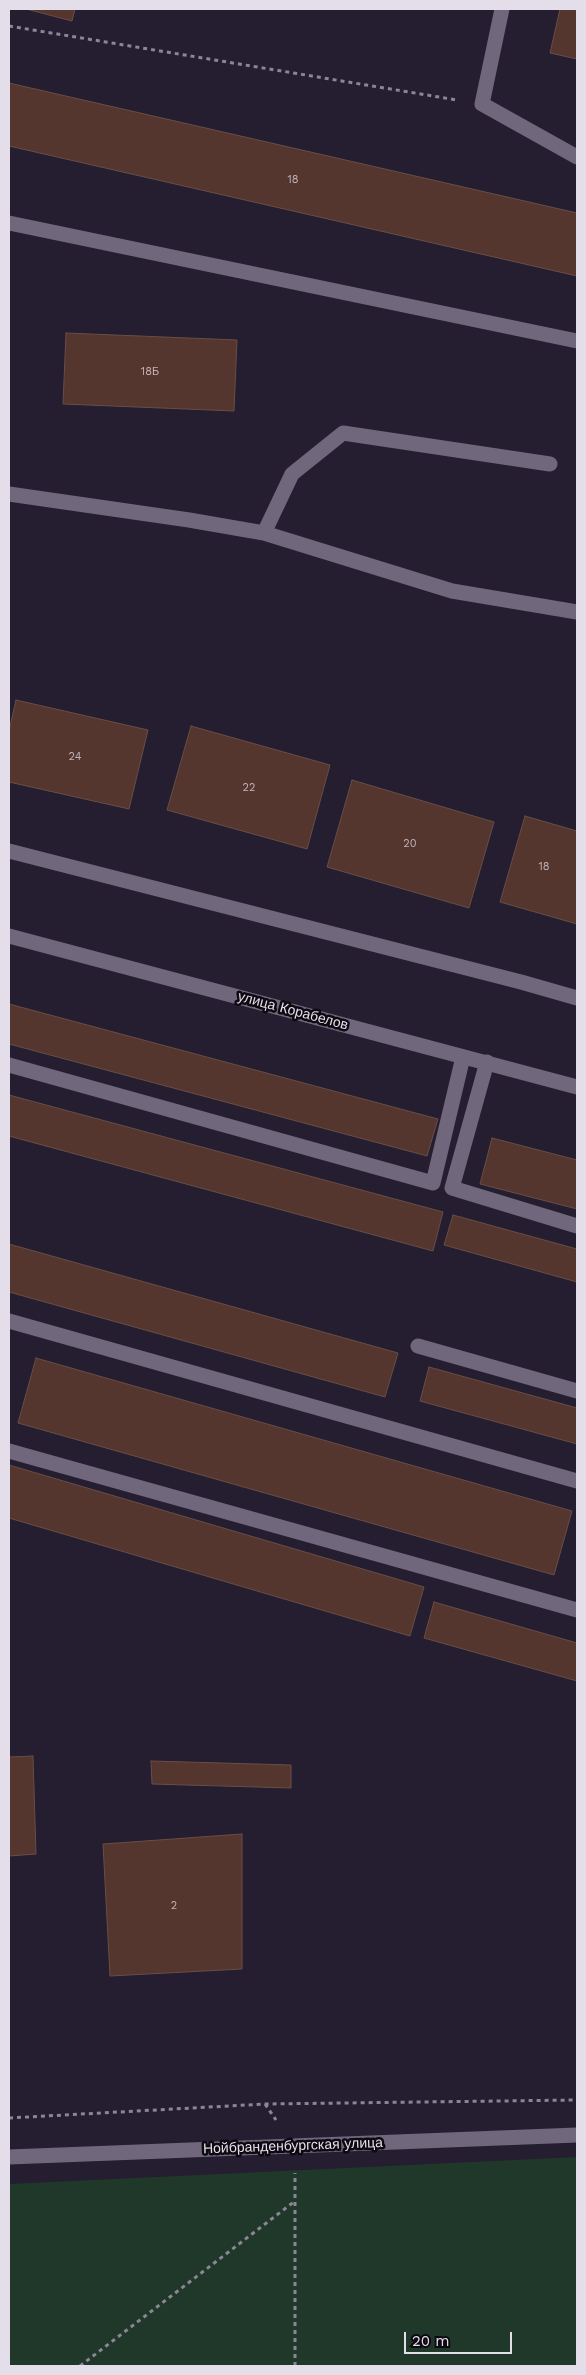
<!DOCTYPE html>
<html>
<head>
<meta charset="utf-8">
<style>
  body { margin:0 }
  #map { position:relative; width:586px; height:2375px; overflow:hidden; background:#251d30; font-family:"Work Sans",sans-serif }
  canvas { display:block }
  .frame { position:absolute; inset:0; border:10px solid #e4deeb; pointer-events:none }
  .scale { position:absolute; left:404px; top:2332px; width:108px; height:22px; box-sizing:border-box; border:2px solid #e4deeb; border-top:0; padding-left:6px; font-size:15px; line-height:18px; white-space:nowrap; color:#e4deeb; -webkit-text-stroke:4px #0c0911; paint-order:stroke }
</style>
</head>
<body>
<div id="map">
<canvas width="586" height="2375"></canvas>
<div class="frame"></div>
<div class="scale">20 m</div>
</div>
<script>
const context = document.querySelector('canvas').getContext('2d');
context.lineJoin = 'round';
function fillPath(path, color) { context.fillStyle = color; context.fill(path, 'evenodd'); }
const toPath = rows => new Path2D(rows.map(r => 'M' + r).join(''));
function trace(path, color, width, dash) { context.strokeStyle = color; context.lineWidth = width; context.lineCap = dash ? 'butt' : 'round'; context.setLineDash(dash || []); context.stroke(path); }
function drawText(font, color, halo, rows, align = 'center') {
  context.font = font + ' "Work Sans",sans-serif'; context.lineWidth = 5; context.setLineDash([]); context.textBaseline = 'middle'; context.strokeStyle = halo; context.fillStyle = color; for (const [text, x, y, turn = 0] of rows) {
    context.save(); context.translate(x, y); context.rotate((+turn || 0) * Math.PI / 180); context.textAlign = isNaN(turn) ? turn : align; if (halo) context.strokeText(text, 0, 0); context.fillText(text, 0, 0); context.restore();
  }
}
fillPath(toPath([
  [577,2157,577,2366,9,2366,9,2184]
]), '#20382a');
const building = toPath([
  [26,9,75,9,72,21,26,9],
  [560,9,577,9,577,59,550,53,560,9],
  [9,83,577,213,577,276,9,146,9,83],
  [66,333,237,340,234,411,63,404,66,333],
  [16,700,148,730,129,809,9,782,9,731,16,700],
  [191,726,330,765,307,849,167,810,191,726],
  [352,780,494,822,469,908,327,867,352,780],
  [525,816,577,831,577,924,500,902,525,816],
  [9,1004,438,1119,427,1156,9,1044,9,1004],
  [9,1095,443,1212,433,1251,9,1136,9,1095],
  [492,1138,577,1160,577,1209,480,1184,492,1138],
  [453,1215,577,1249,577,1282,444,1245,453,1215],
  [9,1244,398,1353,385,1397,9,1292,9,1244],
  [36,1358,572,1511,554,1575,18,1423,36,1358],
  [429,1367,577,1408,577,1444,420,1401,429,1367],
  [9,1465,424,1587,410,1636,9,1518,9,1465],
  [434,1602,577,1643,577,1681,424,1638,434,1602],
  [33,1756,36,1854,9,1856,9,1757,33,1756],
  [151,1761,291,1765,291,1788,152,1784,151,1761],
  [242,1834,242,1969,110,1976,103,1844,242,1834]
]);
fillPath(building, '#54362e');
trace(building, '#684e47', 1);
trace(toPath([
  [9,26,457,100],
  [265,2104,276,2120],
  [9,2118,265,2104,577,2100],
  [80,2366,295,2201],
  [295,2366,295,2173]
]), '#8c8595', 3, [4, 4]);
trace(toPath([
  [502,9,482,104,577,157],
  [9,223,577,341],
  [9,494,189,520,264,533,452,591,577,612],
  [264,533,292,474,343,433,550,464],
  [9,851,521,982,577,998],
  [487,1062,452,1188,577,1226],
  [9,1065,433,1183,463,1057],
  [9,1321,577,1481],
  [418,1346,577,1391],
  [9,1451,577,1610]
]), '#70677d', 15);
trace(toPath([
  [9,2157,577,2135]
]), '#70677d', 15);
trace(toPath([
  [9,936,577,1087]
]), '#70677d', 15);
drawText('11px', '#c0b4bc', null, [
  ["18",293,180],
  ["18Б",150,372],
  ["24",75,757],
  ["22",249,788],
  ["20",410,844],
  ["18",544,867],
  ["2",174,1906]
]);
drawText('14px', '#e4deeb', '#0c0911', [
  ["улица Корабелов",293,1011,15],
  ["Нойбранденбургская улица",293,2146,-2]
]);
</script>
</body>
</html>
